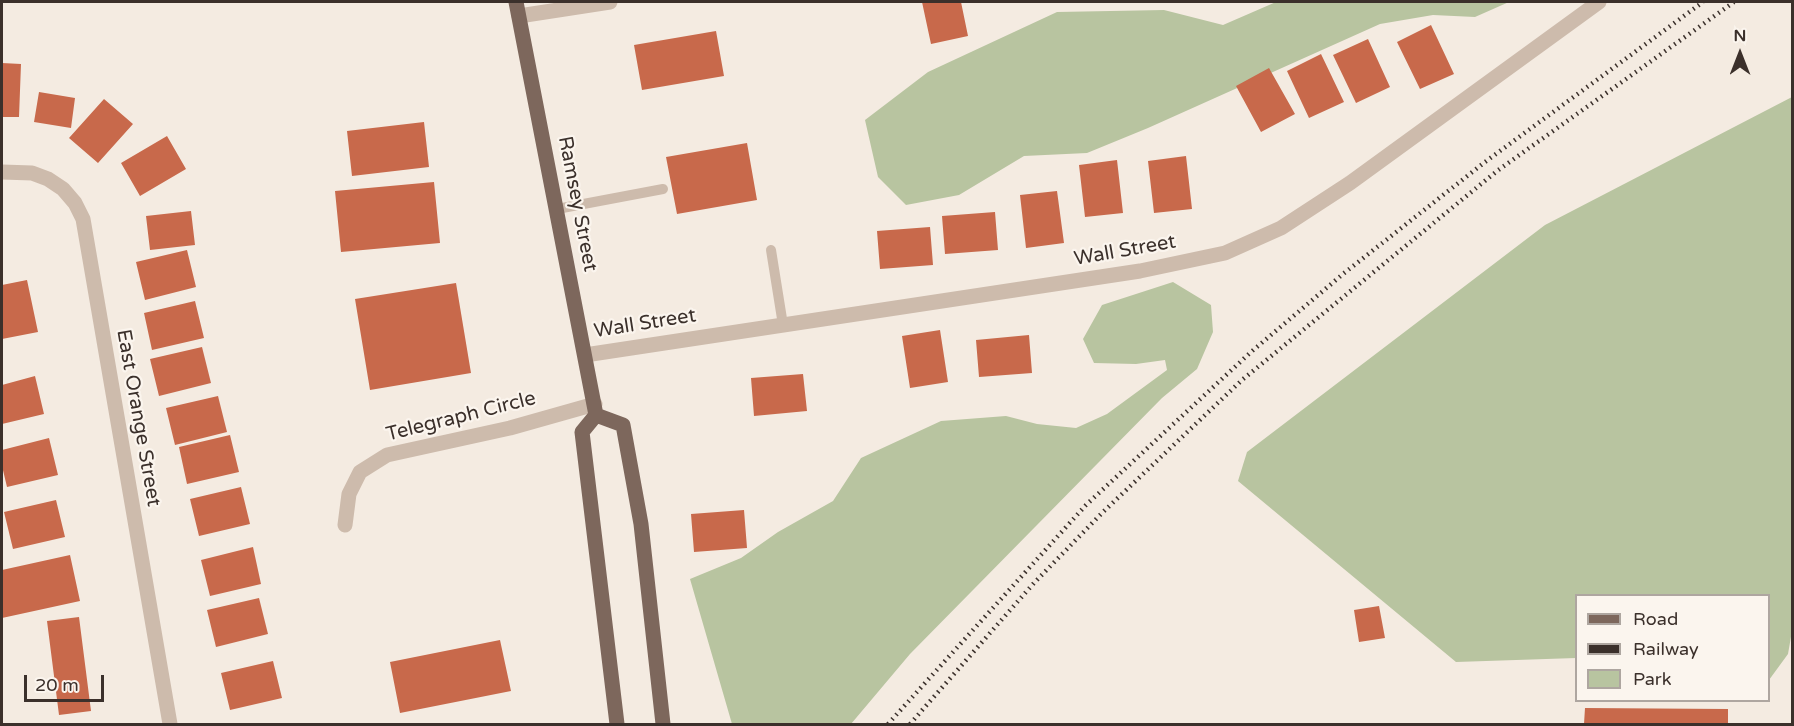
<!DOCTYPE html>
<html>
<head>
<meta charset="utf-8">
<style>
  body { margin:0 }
  #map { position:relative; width:1794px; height:726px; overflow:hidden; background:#f4ebe1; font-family:"Varela Round",sans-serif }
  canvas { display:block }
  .frame { position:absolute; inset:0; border:3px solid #3b302b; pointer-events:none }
  .legend { position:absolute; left:1575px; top:594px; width:195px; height:108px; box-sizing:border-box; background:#fbf5ee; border:2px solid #aea6a0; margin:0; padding:8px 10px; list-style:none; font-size:18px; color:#3b302b }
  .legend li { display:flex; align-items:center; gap:12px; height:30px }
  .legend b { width:30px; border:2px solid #aea6a0 }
  .north { position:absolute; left:1710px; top:24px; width:60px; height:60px; -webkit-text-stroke:4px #fbf5ee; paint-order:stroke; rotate:0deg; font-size:16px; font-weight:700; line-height:24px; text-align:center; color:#3b302b }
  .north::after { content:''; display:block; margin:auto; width:21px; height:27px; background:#3b302b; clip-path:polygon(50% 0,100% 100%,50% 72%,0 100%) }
  .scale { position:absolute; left:24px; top:675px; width:80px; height:27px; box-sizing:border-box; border:3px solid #3b302b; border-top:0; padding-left:8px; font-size:18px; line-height:21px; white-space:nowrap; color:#3b302b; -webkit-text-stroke:4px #fbf5ee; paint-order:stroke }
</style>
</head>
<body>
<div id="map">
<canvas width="1794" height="726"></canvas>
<div class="frame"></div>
<ul class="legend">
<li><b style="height:8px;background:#7d675c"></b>Road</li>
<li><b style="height:8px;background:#3b302b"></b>Railway</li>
<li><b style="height:16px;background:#b8c4a0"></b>Park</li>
</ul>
<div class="north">N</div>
<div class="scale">20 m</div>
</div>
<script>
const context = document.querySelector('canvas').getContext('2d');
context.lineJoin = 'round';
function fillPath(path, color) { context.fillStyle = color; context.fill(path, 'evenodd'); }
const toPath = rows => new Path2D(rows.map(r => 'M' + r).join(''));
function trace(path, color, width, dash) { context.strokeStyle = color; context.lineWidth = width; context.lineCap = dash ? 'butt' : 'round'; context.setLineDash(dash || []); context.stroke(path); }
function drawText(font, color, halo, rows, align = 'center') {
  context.font = font + ' "Varela Round",sans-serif'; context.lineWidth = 4.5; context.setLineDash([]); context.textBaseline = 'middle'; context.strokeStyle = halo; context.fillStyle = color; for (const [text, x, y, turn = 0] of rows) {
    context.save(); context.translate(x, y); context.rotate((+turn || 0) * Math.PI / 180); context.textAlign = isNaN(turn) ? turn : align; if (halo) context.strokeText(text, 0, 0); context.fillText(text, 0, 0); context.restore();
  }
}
fillPath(toPath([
  [1276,2,1509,2,1475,17,1433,15,1380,24,1148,128,1087,153,1024,156,959,195,906,205,878,177,865,120,928,72,1057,12,1164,10,1223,25],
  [1792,97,1792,631,1788,654,1769,680,1768,596,1576,596,1576,658,1456,662,1238,481,1247,452,1545,225],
  [1173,282,1211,305,1213,332,1197,369,1162,398,910,654,851,724,732,724,690,579,741,558,778,532,833,501,861,458,941,421,1006,416,1037,424,1076,428,1107,414,1167,370,1165,360,1136,364,1094,363,1083,339,1102,305]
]), '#b8c4a0');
fillPath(toPath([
  [922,2,961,2,968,36,931,44],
  [1431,25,1454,74,1420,89,1397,42],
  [716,31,724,76,642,90,634,45],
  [1368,39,1390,87,1356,103,1333,55],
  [1321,54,1344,102,1309,118,1287,71],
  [2,63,21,64,19,117,2,117],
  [1269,68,1295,114,1261,132,1236,86],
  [39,92,75,98,71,128,34,122],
  [104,99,133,124,98,163,69,138],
  [424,122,429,167,352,176,347,131],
  [167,136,186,169,140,196,121,163],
  [747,143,757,200,677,214,666,157],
  [1186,156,1192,209,1154,213,1148,161],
  [1117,160,1123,213,1085,217,1079,165],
  [434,182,440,243,341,252,335,191],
  [1057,191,1064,243,1026,248,1020,195],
  [191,211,195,245,150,250,146,216],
  [995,212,998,250,945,254,942,216],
  [930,227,933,265,880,269,877,231],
  [187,250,196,287,145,300,136,262],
  [27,280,38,332,2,339,2,285],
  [456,283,471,373,370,390,355,299],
  [195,301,204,338,152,350,144,313],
  [940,330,948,382,910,388,902,336],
  [1029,335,1032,373,979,377,976,340],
  [202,347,211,383,159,396,150,359],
  [803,374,807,411,754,416,751,378],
  [35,376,44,414,2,424,2,385],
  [218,396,227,432,175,445,166,408],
  [230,435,239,472,187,484,179,447],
  [49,438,58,475,7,487,2,466,2,450],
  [241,487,250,524,199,536,190,499],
  [56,500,65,537,13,549,4,512],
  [744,510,747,548,694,552,691,514],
  [253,547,261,584,210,596,201,560],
  [70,555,80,601,2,618,2,570],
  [259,598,268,634,216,647,207,610],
  [1379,606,1385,638,1359,642,1354,610],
  [79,617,91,711,59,715,47,621],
  [500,640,511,691,400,713,390,662],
  [273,661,282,698,230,710,221,673],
  [1585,708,1728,709,1728,724,1584,724]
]), '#c8694b');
trace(toPath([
  [557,209,663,189],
  [771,250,783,325]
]), '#cdbbac', 10);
trace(toPath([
  [519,16,610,2],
  [2,172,32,173,48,179,63,189,75,203,83,219,170,724],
  [585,355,1140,271,1225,253,1281,228,1350,183,1599,2],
  [345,525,349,494,360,472,387,455,510,428,595,404]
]), '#cdbbac', 15);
trace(toPath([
  [516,2,596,415,582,432,617,724],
  [596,415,623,425,641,524,663,724]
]), '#7d675c', 15);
trace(toPath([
  [888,724,1086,505,1251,352,1343,274,1485,162,1703,2],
  [910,724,1034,583,1102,513,1242,380,1497,171,1734,2]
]), '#3b302b', 4.5, [1.5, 4.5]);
drawText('20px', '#3b302b', '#fbf5ee', [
  ["Ramsey Street",577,204,79],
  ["Wall Street",1125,251,-10],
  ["Wall Street",645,324,-9],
  ["Telegraph Circle",461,417,-14],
  ["East Orange Street",138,418,80]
]);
</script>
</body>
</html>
